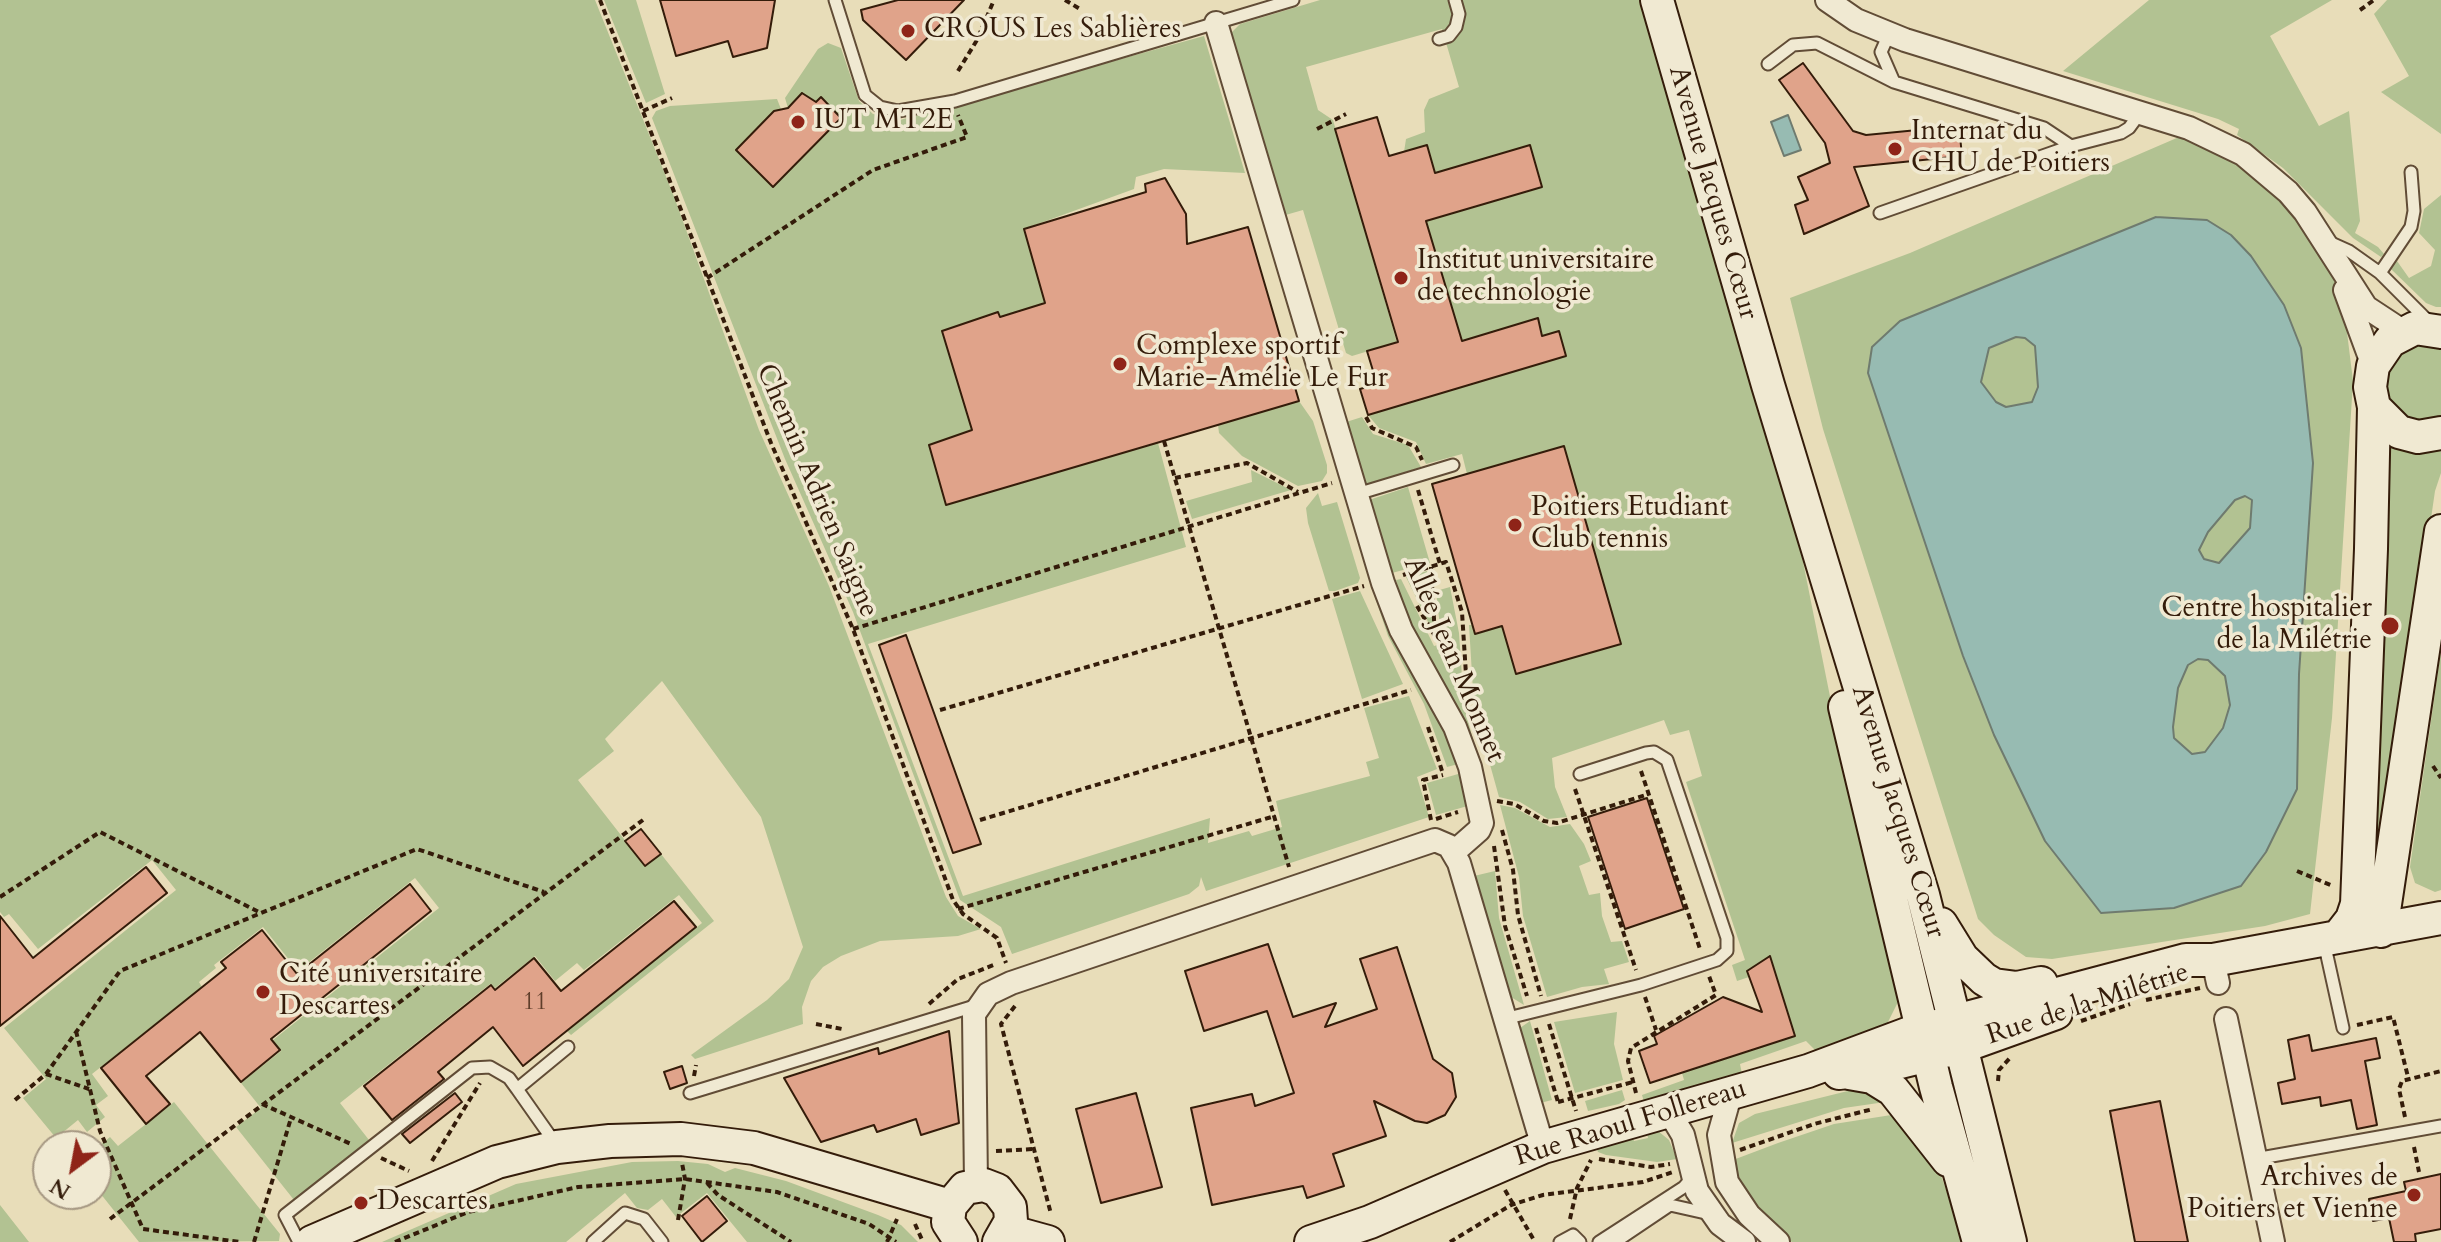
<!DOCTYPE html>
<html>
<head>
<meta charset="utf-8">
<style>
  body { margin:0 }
  #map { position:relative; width:2441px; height:1242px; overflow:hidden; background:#e8ddb9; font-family:Cardo,serif }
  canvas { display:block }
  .north { position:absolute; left:32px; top:1130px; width:80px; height:80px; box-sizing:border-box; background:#f0e9d2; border:2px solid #a59782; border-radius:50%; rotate:212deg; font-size:22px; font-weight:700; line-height:32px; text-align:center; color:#341c0a }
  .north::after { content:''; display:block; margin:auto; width:28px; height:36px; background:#8f2418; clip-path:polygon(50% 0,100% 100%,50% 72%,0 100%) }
</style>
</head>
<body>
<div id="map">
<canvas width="2441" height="1242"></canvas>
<div class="north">N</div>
</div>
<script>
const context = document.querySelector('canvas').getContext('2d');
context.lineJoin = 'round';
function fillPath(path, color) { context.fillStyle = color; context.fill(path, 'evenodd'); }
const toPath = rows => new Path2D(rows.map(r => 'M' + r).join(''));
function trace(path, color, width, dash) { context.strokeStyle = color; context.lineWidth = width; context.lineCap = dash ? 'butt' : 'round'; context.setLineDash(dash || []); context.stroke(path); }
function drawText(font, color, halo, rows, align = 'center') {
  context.font = font + ' Cardo,serif'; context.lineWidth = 7; context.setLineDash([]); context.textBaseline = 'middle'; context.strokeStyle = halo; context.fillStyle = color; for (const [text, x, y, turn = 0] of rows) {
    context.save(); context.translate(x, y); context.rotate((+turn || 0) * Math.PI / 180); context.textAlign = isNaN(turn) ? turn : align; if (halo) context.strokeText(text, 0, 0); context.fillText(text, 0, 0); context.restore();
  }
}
fillPath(toPath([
  [0,0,595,0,673,194,759,430,829,586,946,897,958,916,981,929,958,936,880,941,841,956,823,967,811,981,802,1007,803,1024,695,1059,691,1055,767,1000,789,979,803,947,761,817,662,681,605,739,614,751,578,780,645,866,661,854,714,921,571,1035,567,1031,702,923,679,895,584,970,577,963,555,981,535,956,495,988,490,984,340,1103,369,1140,294,1200,236,1127,261,1108,241,1083,281,1051,273,1040,439,908,415,878,298,971,263,927,214,965,216,968,199,982,202,987,92,1074,108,1096,96,1105,105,1117,87,1132,78,1120,56,1138,23,1098,46,1079,4,1028,176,890,152,860,38,949,9,914,4,917,0,912],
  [604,0,636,0,665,94,646,103],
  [1320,0,1644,0,1795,522,1855,821,1900,998,1885,1028,1819,1054,1806,1041,1740,1064,1742,1074,1644,1102,1642,1095,1684,1080,1682,1073,1795,1035,1770,957,1747,971,1749,977,1737,981,1732,965,1745,960,1686,782,1702,776,1689,730,1670,735,1664,720,1552,758,1555,787,1567,817,1548,819,1520,802,1499,797,1474,707,1469,625,1502,626,1516,674,1564,446,1467,474,1462,454,1426,464,1416,442,1379,428,1368,415,1566,356,1559,331,1542,336,1537,319,1462,341,1426,221,1542,186,1529,145,1435,173,1427,145,1404,152,1406,139,1425,132,1424,110,1429,99,1459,87,1442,29,1306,67,1318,110,1333,120,1401,357,1385,346,1352,356,1346,353,1303,210,1282,216,1230,39,1231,33,1240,24],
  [2149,0,2332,0,2270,36,2319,126,2349,111,2360,221,2355,233,2378,247,2384,254,2381,257,2353,238,2283,168,2237,135,2239,129,2218,119,2063,71],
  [2387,0,2441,0,2441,134,2381,92,2409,76,2374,14],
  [1204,36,1245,173,1164,169,1136,177,1134,189,1024,229,1045,303,1000,317,998,313,942,331,972,430,929,445,946,504,1158,443,1186,547,868,644,963,896,1210,818,1208,843,1249,831,1252,836,1282,827,1276,801,1370,776,1366,762,1379,758,1364,708,1409,696,1437,769,1417,777,1429,817,1206,891,1201,877,1199,886,1189,894,1012,954,1001,927,960,900,853,612,785,459,652,118,656,111,670,106,777,99,783,114,764,122,736,150,773,186,841,118,821,98,811,107,807,96,801,95,788,108,785,98,818,49,828,43,841,48,859,101,873,114,900,120],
  [2186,134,2229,152,2285,198,2330,269,2344,308,2353,381,2332,718,2310,914,2265,926,2052,959,2026,957,1994,935,1978,919,1823,429,1790,298,1910,253],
  [2441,195,2441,307,2436,307,2426,303,2391,269,2397,261,2409,278,2431,266,2435,250,2419,233,2424,209],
  [2421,344,2441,349,2441,417,2429,421,2403,416,2388,397,2385,385,2386,373,2399,353],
  [1299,401,1313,421,1327,465,1327,473,1322,481,1298,486,1242,456,1219,433,1218,425],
  [1362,417,1373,434,1408,445,1421,467,1367,485,1360,480,1343,423],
  [2382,437,2416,452,2441,450,2441,473,2435,491,2385,836,2372,878],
  [1251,470,1291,490,1192,519,1186,501,1252,482],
  [1408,487,1430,563,1388,574,1369,500],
  [1318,493,1322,506,1337,502,1360,578,1358,583,1335,591,1329,591,1308,523,1306,508],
  [1427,571,1435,629,1432,630,1406,577],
  [1401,579,1434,646,1442,644,1436,591,1450,587,1459,633,1464,706,1478,758,1425,663,1404,609,1396,580],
  [1378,586,1462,763,1447,767,1424,704,1388,636,1372,588],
  [1360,591,1403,684,1362,699,1332,599],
  [2441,651,2441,890,2435,892,2415,883,2410,867],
  [1465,772,1471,805,1436,815,1427,783],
  [1500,805,1515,808,1550,827,1570,824,1584,844,1591,861,1579,866,1589,895,1600,893,1602,916,1611,942,1622,941,1629,962,1604,969,1609,984,1582,987,1547,997,1523,916,1519,877],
  [1495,871,1499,918,1524,1005,1511,997,1474,876],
  [1617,1012,1614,1044,1623,1080,1575,1093,1554,1022],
  [1530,1021,1552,1100,1540,1103,1520,1028],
  [1868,1086,1892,1101,1844,1108,1732,1143,1739,1123,1755,1114],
  [1622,1090,1625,1100,1619,1104,1588,1111,1585,1101],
  [174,1102,280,1234,279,1241,139,1242,96,1188,96,1158,103,1152,99,1146,110,1137,118,1146],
  [1904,1113,1935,1159,1965,1242,1792,1242,1766,1221,1735,1171,1733,1160,1778,1143,1834,1124],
  [1652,1126,1669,1140,1677,1159,1657,1162,1606,1155,1598,1152,1595,1145,1632,1136,1634,1141,1648,1138,1646,1127],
  [678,1161,708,1164,725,1172,735,1168,786,1181,878,1215,901,1225,918,1242,747,1242,707,1193,676,1217,662,1199,648,1210,637,1208,625,1193,566,1242,382,1242,516,1184,632,1162],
  [0,1205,29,1242,0,1242]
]), '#b2c292');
const water = toPath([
  [1788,115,1801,150,1784,156,1771,122,1788,115],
  [2156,217,2207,220,2231,235,2251,256,2284,305,2301,348,2313,463,2299,674,2297,789,2266,852,2241,886,2174,908,2101,913,2045,841,1994,735,1963,656,1868,373,1872,347,1900,321,2156,217],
  [2016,337,2025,338,2035,346,2038,387,2032,402,2006,407,1996,402,1981,382,1989,348,2016,337],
  [2245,496,2252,500,2250,528,2219,563,2204,559,2199,550,2208,532,2235,500,2245,496],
  [2198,659,2208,660,2225,676,2230,705,2223,728,2205,752,2192,754,2174,738,2173,727,2178,688,2188,665,2198,659]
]);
fillPath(water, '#97bbb2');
trace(water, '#6f7b6f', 2);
const building = toPath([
  [660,0,775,0,767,48,733,57,728,41,676,56,660,0],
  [898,0,964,0,906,60,863,20,861,10,898,0],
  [1803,63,1853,131,1866,135,1959,126,1962,156,1854,167,1869,206,1804,234,1795,205,1808,200,1798,177,1830,163,1825,143,1779,80,1803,63],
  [802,93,816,102,821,97,841,118,773,187,736,150,774,111,788,108,802,93],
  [1377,117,1389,156,1427,145,1435,173,1530,145,1542,187,1426,221,1462,341,1538,318,1542,336,1559,331,1566,356,1368,415,1360,389,1377,384,1367,351,1398,342,1335,129,1377,117],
  [1165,178,1186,214,1187,244,1248,227,1299,401,946,505,929,445,972,430,942,331,998,312,1000,317,1045,303,1024,229,1146,192,1145,184,1165,178],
  [1564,446,1621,644,1516,674,1502,626,1475,634,1432,484,1564,446],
  [906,635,981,844,953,853,879,645,906,635],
  [1647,798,1684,909,1625,929,1588,817,1647,798],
  [641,829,661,854,645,866,625,841,641,829],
  [146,867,167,893,0,1026,0,916,33,958,146,867],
  [410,884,431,911,271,1039,280,1050,241,1082,200,1032,146,1076,170,1104,146,1124,101,1068,226,968,221,962,262,930,297,974,410,884],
  [674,901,696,927,523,1066,493,1027,438,1072,444,1079,392,1120,364,1086,491,985,495,990,534,958,561,991,674,901],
  [1268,944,1293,1017,1336,1003,1325,1027,1377,1009,1360,959,1397,947,1433,1059,1452,1073,1456,1097,1445,1115,1427,1123,1415,1121,1374,1101,1386,1136,1333,1154,1344,1186,1307,1198,1303,1186,1212,1205,1191,1108,1252,1094,1255,1106,1294,1093,1267,1011,1204,1031,1185,971,1268,944],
  [1770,956,1795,1036,1650,1083,1639,1051,1657,1044,1654,1036,1723,997,1762,1012,1747,971,1770,956],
  [949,1031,959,1123,921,1135,916,1119,877,1132,874,1125,821,1142,784,1078,878,1048,879,1054,949,1031],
  [2309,1035,2312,1051,2376,1038,2380,1058,2365,1061,2377,1125,2357,1129,2351,1100,2321,1106,2320,1097,2282,1104,2278,1083,2295,1079,2288,1040,2309,1035],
  [682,1066,687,1083,670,1089,664,1072,682,1066],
  [455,1093,462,1102,410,1143,402,1134,455,1093],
  [1136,1093,1162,1187,1101,1203,1076,1109,1136,1093],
  [2160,1101,2188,1242,2135,1242,2110,1111,2160,1101],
  [2441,1174,2441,1229,2415,1234,2416,1242,2394,1242,2389,1218,2373,1221,2369,1199,2406,1191,2404,1182,2441,1174],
  [707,1196,727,1221,702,1242,682,1216,707,1196]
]);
fillPath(building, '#e0a38a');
trace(building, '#341c0a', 2);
const lane = toPath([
  [835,0,865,95,880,107,898,111,955,101,1293,0],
  [1889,34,1881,52,1894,82],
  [1439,39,1449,36,1456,27,1459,14,1455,0],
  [1768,64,1793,45,1817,43,1894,82,2044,128,2071,146],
  [1880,213,2071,146,2121,133,2129,128,2140,113],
  [2329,242,2349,251,2380,273,2430,323],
  [2380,273,2411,227,2414,211,2411,172],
  [1357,494,1453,465],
  [2324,942,2343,1028],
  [1504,1019,1641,985,1717,960,1727,951,1727,938,1667,760,1654,752,1646,753,1580,774],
  [690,1093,978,1005],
  [555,1143,517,1089,568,1047],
  [2255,1159,2441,1126],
  [299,1242,285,1215,472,1068,490,1067,509,1078,517,1089],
  [593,1242,625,1213,644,1219,662,1242],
  [1560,1242,1573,1235,1580,1242],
  [1599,1242,1684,1187,1692,1178],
  [1615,1242,1670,1205,1710,1214]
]);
const street = toPath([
  [1827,0,1856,20,1905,40,2189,128,2243,154,2288,192,2305,212,2366,307,2404,332],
  [1216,23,1383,583,1401,630,1455,727,1470,767,1482,823,1479,830,1454,852],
  [2345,290,2373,366],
  [2213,960,2218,983],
  [2226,1019,2273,1242],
  [1731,1092,1719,1135,1727,1182,1749,1215,1778,1242],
  [1668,1110,1683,1135,1697,1191,1720,1224,1744,1242],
  [976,1185,974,1014,988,994,1011,983,1435,840,1449,846,1459,863,1543,1147]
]);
const secondary = toPath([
  [1657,0,1768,385,1923,895,2010,1242],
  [2374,407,2399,432,2418,437,2441,433],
  [1845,707,1936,1087,1979,1242],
  [1941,924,1962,958,1984,979,1994,985,2017,988,2041,983],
  [2381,931,2441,531],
  [2338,937,2352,919,2357,904,2371,549,2374,407,2370,387,2373,366,2390,341,2415,328,2441,332],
  [1839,1073,1872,1069,1961,1047,2056,1013],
  [1849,1073,1872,1077,1893,1090,1948,1160],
  [1008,1231,1048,1242],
  [312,1242,497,1162,557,1147,610,1141,681,1139,754,1148,950,1206],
  [961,1242,948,1222,950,1206,965,1188,984,1185,997,1190,1010,1207,1011,1221,999,1242],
  [1311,1242,1370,1222,1543,1147,1808,1071,1907,1034,2186,960,2213,960,2441,918]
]);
trace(lane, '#614c36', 15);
trace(street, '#614c36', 26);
trace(secondary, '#341c0a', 36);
trace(toPath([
  [600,0,771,443,853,629,953,900,963,914,997,938,1006,963],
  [1065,0,1080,9],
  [2360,10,2374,0],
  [958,71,977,40,994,0],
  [643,111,672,98],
  [1317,129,1346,114],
  [707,278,873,170,967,137,958,115],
  [1366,417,1372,428,1416,447,1422,460],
  [1164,441,1289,867],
  [1175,478,1247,463,1298,492],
  [1418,490,1440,564],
  [1403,575,1446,562,1462,612,1468,706],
  [1417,606,1435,636,1431,567],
  [853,629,1332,483],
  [940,710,1364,586],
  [1428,727,1443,774],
  [2433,766,2441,778],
  [1641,771,1700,949],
  [1575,789,1636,970],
  [1497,801,1514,804,1544,821,1557,823,1649,794],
  [1436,819,1458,812],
  [980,820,1411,690],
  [1431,820,1423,780,1443,775],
  [1502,830,1513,870,1518,915,1541,996],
  [1494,846,1505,926,1527,996],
  [2297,871,2333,886],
  [0,897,100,832,259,912],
  [958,909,1275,816],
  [1645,997,1656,1030],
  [2146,1000,2200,988],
  [929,1004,958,979,996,964],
  [1015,1006,1001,1024,1051,1214],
  [2081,1021,2130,1004],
  [816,1024,842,1029],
  [1549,1024,1576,1111],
  [2357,1025,2393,1017,2408,1077],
  [1536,1028,1558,1102],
  [76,1031,100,1131,143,1229,240,1242],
  [46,1074,89,1089],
  [694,1076,696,1065],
  [1998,1081,1999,1070,2010,1058],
  [1636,1093,1628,1061,1631,1048,1716,995,1709,976],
  [15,1100,46,1074,120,971,417,849,544,892],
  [1558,1102,1633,1082],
  [262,1104,351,1144],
  [2405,1117,2399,1089,2402,1081,2441,1071],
  [2414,1147,2419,1172],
  [1740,1150,1814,1124,1873,1109],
  [996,1151,1034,1149],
  [381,1158,409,1171],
  [1599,1159,1651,1167,1670,1164],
  [432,1161,480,1083],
  [707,1183,718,1195,791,1242],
  [1505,1190,1535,1242],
  [110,1219,643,820],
  [1570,1219,1577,1188,1591,1160],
  [678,1220,685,1179,682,1163],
  [915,1224,923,1242],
  [254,1242,291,1118],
  [395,1242,468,1212,578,1187,685,1179,777,1192,869,1224,896,1242],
  [887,1242,897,1219],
  [1450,1242,1511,1205,1543,1195,1643,1182,1673,1172]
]), '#341c0a', 4, [6, 4]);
trace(lane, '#f0e9d2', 11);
trace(street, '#f0e9d2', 22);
trace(secondary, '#f0e9d2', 32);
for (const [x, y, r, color] of [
  [908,31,8,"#8f2418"],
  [798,122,8,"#8f2418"],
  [1895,149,8,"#8f2418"],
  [1401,278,8,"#8f2418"],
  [1120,364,8,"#8f2418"],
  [1515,525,8,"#8f2418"],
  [2390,626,10,"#8f2418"],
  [263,992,8,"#8f2418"],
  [2414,1195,8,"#8f2418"],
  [361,1203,8,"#8f2418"]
]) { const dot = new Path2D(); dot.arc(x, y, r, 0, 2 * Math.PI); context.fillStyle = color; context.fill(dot); trace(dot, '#f0e9d2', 3); }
drawText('24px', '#5f3e2a', null, [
  ["11",535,1003]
]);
drawText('28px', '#341c0a', '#f0e9d2', [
  ["CROUS Les Sablières",924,31],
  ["IUT MT2E",814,122],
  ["Internat du",1911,133],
  ["CHU de Poitiers",1911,165],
  ["Institut universitaire",1417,262],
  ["de technologie",1417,294],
  ["Complexe sportif",1136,348],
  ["Marie-Amélie Le Fur",1136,380],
  ["Poitiers Etudiant",1531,509],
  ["Club tennis",1531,541],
  ["Centre hospitalier",2372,610,"right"],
  ["de la Milétrie",2372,642,"right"],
  ["Cité universitaire",279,976],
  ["Descartes",279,1008],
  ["Archives de",2398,1179,"right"],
  ["Poitiers et Vienne",2398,1211,"right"],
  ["Descartes",377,1203]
], 'left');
drawText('28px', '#341c0a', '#f0e9d2', [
  ["Avenue Jacques Cœur",1712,193,74],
  ["Chemin Adrien Saigne",816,491,67],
  ["Allée Jean Monnet",1453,660,67],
  ["Avenue Jacques Cœur",1897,812,73],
  ["Rue de la Milétrie",2088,1005,-18],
  ["Rue Raoul Follereau",1631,1124,-17]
]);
</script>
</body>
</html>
